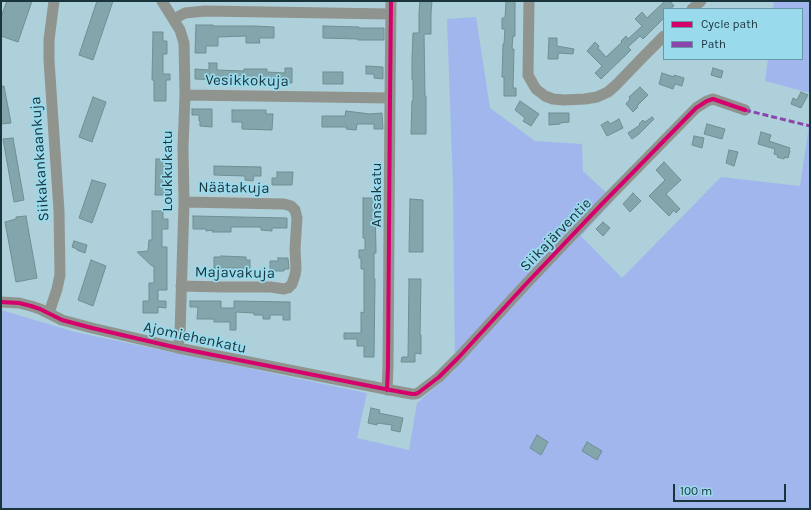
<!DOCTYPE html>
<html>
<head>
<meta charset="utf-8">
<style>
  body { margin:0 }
  #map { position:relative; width:811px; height:510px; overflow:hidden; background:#add0da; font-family:Karla,sans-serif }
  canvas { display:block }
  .frame { position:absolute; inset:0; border:2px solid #19343b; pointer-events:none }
  .legend { position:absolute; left:663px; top:8px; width:140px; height:52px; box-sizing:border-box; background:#9adaed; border:1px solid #6698a6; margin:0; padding:5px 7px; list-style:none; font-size:12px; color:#19343b }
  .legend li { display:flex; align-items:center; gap:8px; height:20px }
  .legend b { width:20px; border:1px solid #6698a6 }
  .scale { position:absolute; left:673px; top:484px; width:113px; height:18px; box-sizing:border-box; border:2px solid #19343b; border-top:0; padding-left:5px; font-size:12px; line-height:14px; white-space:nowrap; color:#19343b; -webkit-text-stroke:3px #9adaed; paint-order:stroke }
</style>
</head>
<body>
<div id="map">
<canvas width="811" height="510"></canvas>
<div class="frame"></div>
<ul class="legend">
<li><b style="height:5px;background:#d6006c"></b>Cycle path</li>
<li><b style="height:5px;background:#8e44ad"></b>Path</li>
</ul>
<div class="scale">100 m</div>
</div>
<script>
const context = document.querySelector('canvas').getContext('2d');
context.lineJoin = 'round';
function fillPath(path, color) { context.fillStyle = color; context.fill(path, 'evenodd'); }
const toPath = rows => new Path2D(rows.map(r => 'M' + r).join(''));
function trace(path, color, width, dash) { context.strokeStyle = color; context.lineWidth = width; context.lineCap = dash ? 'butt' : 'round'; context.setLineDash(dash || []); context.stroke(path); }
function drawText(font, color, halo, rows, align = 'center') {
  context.font = font + ' Karla,sans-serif'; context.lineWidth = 3.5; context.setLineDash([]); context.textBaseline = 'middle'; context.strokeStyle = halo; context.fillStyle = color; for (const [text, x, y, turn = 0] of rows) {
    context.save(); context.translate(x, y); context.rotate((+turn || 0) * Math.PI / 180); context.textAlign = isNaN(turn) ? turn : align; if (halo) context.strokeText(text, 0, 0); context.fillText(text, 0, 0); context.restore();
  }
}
fillPath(toPath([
  [774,1,810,1,810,93,765,81,768,59,802,59,802,9,773,9],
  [476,17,490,108,535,141,582,144,583,171,614,200,581,236,622,278,721,177,800,186,810,119,810,509,1,509,1,310,75,332,367,393,357,438,409,450,417,403,455,370,453,187,447,19]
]), '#a1b6ec');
const building = toPath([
  [7,1,32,1,18,42,1,36,1,17,7,1],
  [97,1,113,1,93,60,79,55,97,1],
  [420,1,432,1,431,13,431,34,424,34,425,96,426,96,426,134,411,134,412,101,413,101,413,80,412,80,412,59,413,33,419,33,419,13,420,1],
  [506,1,515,1,515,36,513,36,512,49,514,49,513,88,516,88,516,96,504,96,504,77,502,77,503,44,504,44,505,29,502,29,502,18,505,18,506,1],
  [665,1,670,1,674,6,670,9,664,9,664,18,643,39,640,36,628,47,631,50,601,79,595,73,602,66,587,51,595,42,599,46,598,48,606,57,622,42,621,41,626,36,628,39,642,26,635,19,642,12,647,18,665,1],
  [196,25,213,25,213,26,253,26,274,27,274,38,259,38,260,43,246,43,246,36,218,37,218,46,206,46,206,53,195,53,196,25],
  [323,26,359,27,359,28,384,28,384,40,358,40,358,39,323,38,323,26],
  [153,32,163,32,163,41,167,41,167,54,163,54,163,74,170,74,170,80,166,80,166,101,154,101,154,80,152,80,153,32],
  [549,38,557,38,557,46,574,49,573,54,559,53,559,54,558,54,558,59,548,59,549,38],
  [209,63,217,63,217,70,244,71,244,69,267,69,267,72,285,73,285,68,292,68,292,83,273,82,273,81,258,81,258,83,248,82,248,81,195,79,195,69,209,70,209,63],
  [366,66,383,67,383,79,374,78,374,74,366,74,366,66],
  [713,68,723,71,721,78,711,75,713,68],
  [323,72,343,72,343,84,323,84,323,72],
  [662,73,674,77,674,75,684,78,682,86,675,84,673,89,659,84,662,73],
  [1,86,4,86,11,123,1,124,1,86],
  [640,87,648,95,637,106,638,107,633,112,626,104,630,99,629,97,640,87],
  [801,92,808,95,801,108,791,104,793,98,797,100,801,92],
  [93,97,106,102,92,142,79,137,93,97],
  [520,101,539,114,531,126,523,121,525,118,515,110,520,101],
  [192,109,212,109,212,127,200,126,200,121,199,121,199,115,192,115,192,109],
  [232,110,266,110,266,114,273,114,272,130,242,129,242,122,232,122,232,110],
  [346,111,370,114,382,113,383,129,374,129,374,124,357,124,356,130,346,129,347,127,322,127,322,116,345,116,346,111],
  [549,113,569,113,569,122,560,123,560,124,549,125,549,113],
  [652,117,654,119,639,134,632,139,628,133,640,125,639,124,643,120,645,122,652,117],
  [619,119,623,128,607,136,601,125,608,121,610,124,619,119],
  [707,124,725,129,722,139,704,134,707,124],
  [761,132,771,135,769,141,790,148,789,150,790,151,788,158,785,157,784,159,777,157,778,155,774,154,775,149,758,144,761,132],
  [694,136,704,138,702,148,692,145,694,136],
  [13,138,24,200,14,202,3,139,13,138],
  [729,150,738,152,734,166,726,163,729,150],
  [156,159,166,159,166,166,168,166,168,195,155,195,156,159],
  [664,162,681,180,666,194,680,209,676,213,674,210,669,216,649,196,665,180,656,170,664,162],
  [214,166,261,167,261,176,254,176,253,181,245,180,245,176,214,175,214,166],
  [277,172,293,172,292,185,272,185,272,178,277,178,277,172],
  [92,180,106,184,92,223,79,218,92,180],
  [633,193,641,201,630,212,623,204,633,193],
  [363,198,375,198,376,253,374,253,374,279,375,279,374,357,364,357,364,346,357,346,357,339,344,339,344,333,361,333,361,312,364,313,364,269,361,269,361,258,359,258,359,250,365,250,365,238,363,238,363,198],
  [410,199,423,200,423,252,409,252,410,199],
  [152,211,163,211,163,219,168,219,168,229,162,229,162,247,167,247,167,290,158,290,158,301,166,301,166,308,158,307,158,313,143,313,143,301,149,301,149,283,154,283,154,266,152,266,137,252,148,251,149,240,152,240,152,211],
  [26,216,37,278,16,282,5,222,16,219,16,217,26,216],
  [193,216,287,218,287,228,272,228,272,231,261,230,261,227,231,227,231,232,212,232,213,230,206,231,206,229,193,229,193,216],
  [603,222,610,228,603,236,596,229,603,222],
  [74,241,87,245,85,253,77,250,77,249,72,247,74,241],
  [221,256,246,257,246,260,250,260,250,268,214,268,214,257,221,257,221,256],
  [278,258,288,258,289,269,284,269,284,271,270,271,270,261,278,261,278,258],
  [91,260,106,266,93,306,78,300,91,260],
  [409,279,421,279,420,335,421,335,421,354,415,353,415,362,401,362,402,357,408,357,409,279],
  [190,301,221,301,221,308,234,308,234,301,290,302,290,320,283,320,283,315,270,315,270,319,263,319,263,315,254,315,254,313,236,312,236,330,230,330,230,322,214,322,214,319,197,319,198,307,190,307,190,301],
  [371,408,380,410,379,413,403,418,400,432,391,430,392,425,377,423,377,425,368,423,371,408],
  [537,435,548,442,541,455,530,448,537,435],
  [587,442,602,451,597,460,582,451,587,442]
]);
fillPath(building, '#82a6ac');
trace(building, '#708e93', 1);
trace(toPath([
  [162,1,180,30,184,43,185,95,183,148,184,202,180,334,178,348],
  [529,1,528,75,533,84,536,89,545,96,553,99,564,100,585,99,597,97,608,92,616,85,644,56,664,36],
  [692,9,701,1],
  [174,19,185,13,205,11,391,14],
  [185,95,390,98],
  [181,286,222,287,271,287,284,289,288,288,292,284,295,275,296,269,295,249,297,218,295,210,291,206,284,204,184,202],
  [1,302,19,303,31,306,40,309,62,320,92,328,178,348,385,389,412,394,415,394,418,393,439,377,459,357,525,285,600,206,696,108,707,101,713,99,745,110],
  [49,313,57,289,60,275,59,211,49,60,49,40,54,1],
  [387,390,388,367,390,98,391,1]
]), '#90948f', 11);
trace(toPath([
  [745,110,810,126]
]), '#8e44ad', 3, [6, 3]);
trace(toPath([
  [1,302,19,303,31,306,40,309,62,320,92,328,178,348,385,389,412,394,415,394,418,393,439,377,459,357,525,285,600,206,696,108,707,101,713,99,745,110],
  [387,390,388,367,390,98,391,1]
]), '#d6006c', 4);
drawText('15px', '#19343b', '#9adaed', [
  ["Vesikkokuja",247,81,1],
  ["Siikakankaankuja",40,159,-94],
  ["Loukkukatu",168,171,-90],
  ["Näätakuja",234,188,1],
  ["Ansakatu",377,195,-90],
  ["Siikajärventie",556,235,-46],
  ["Majavakuja",235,273,1],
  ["Ajomiehenkatu",195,338,12]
]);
</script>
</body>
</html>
